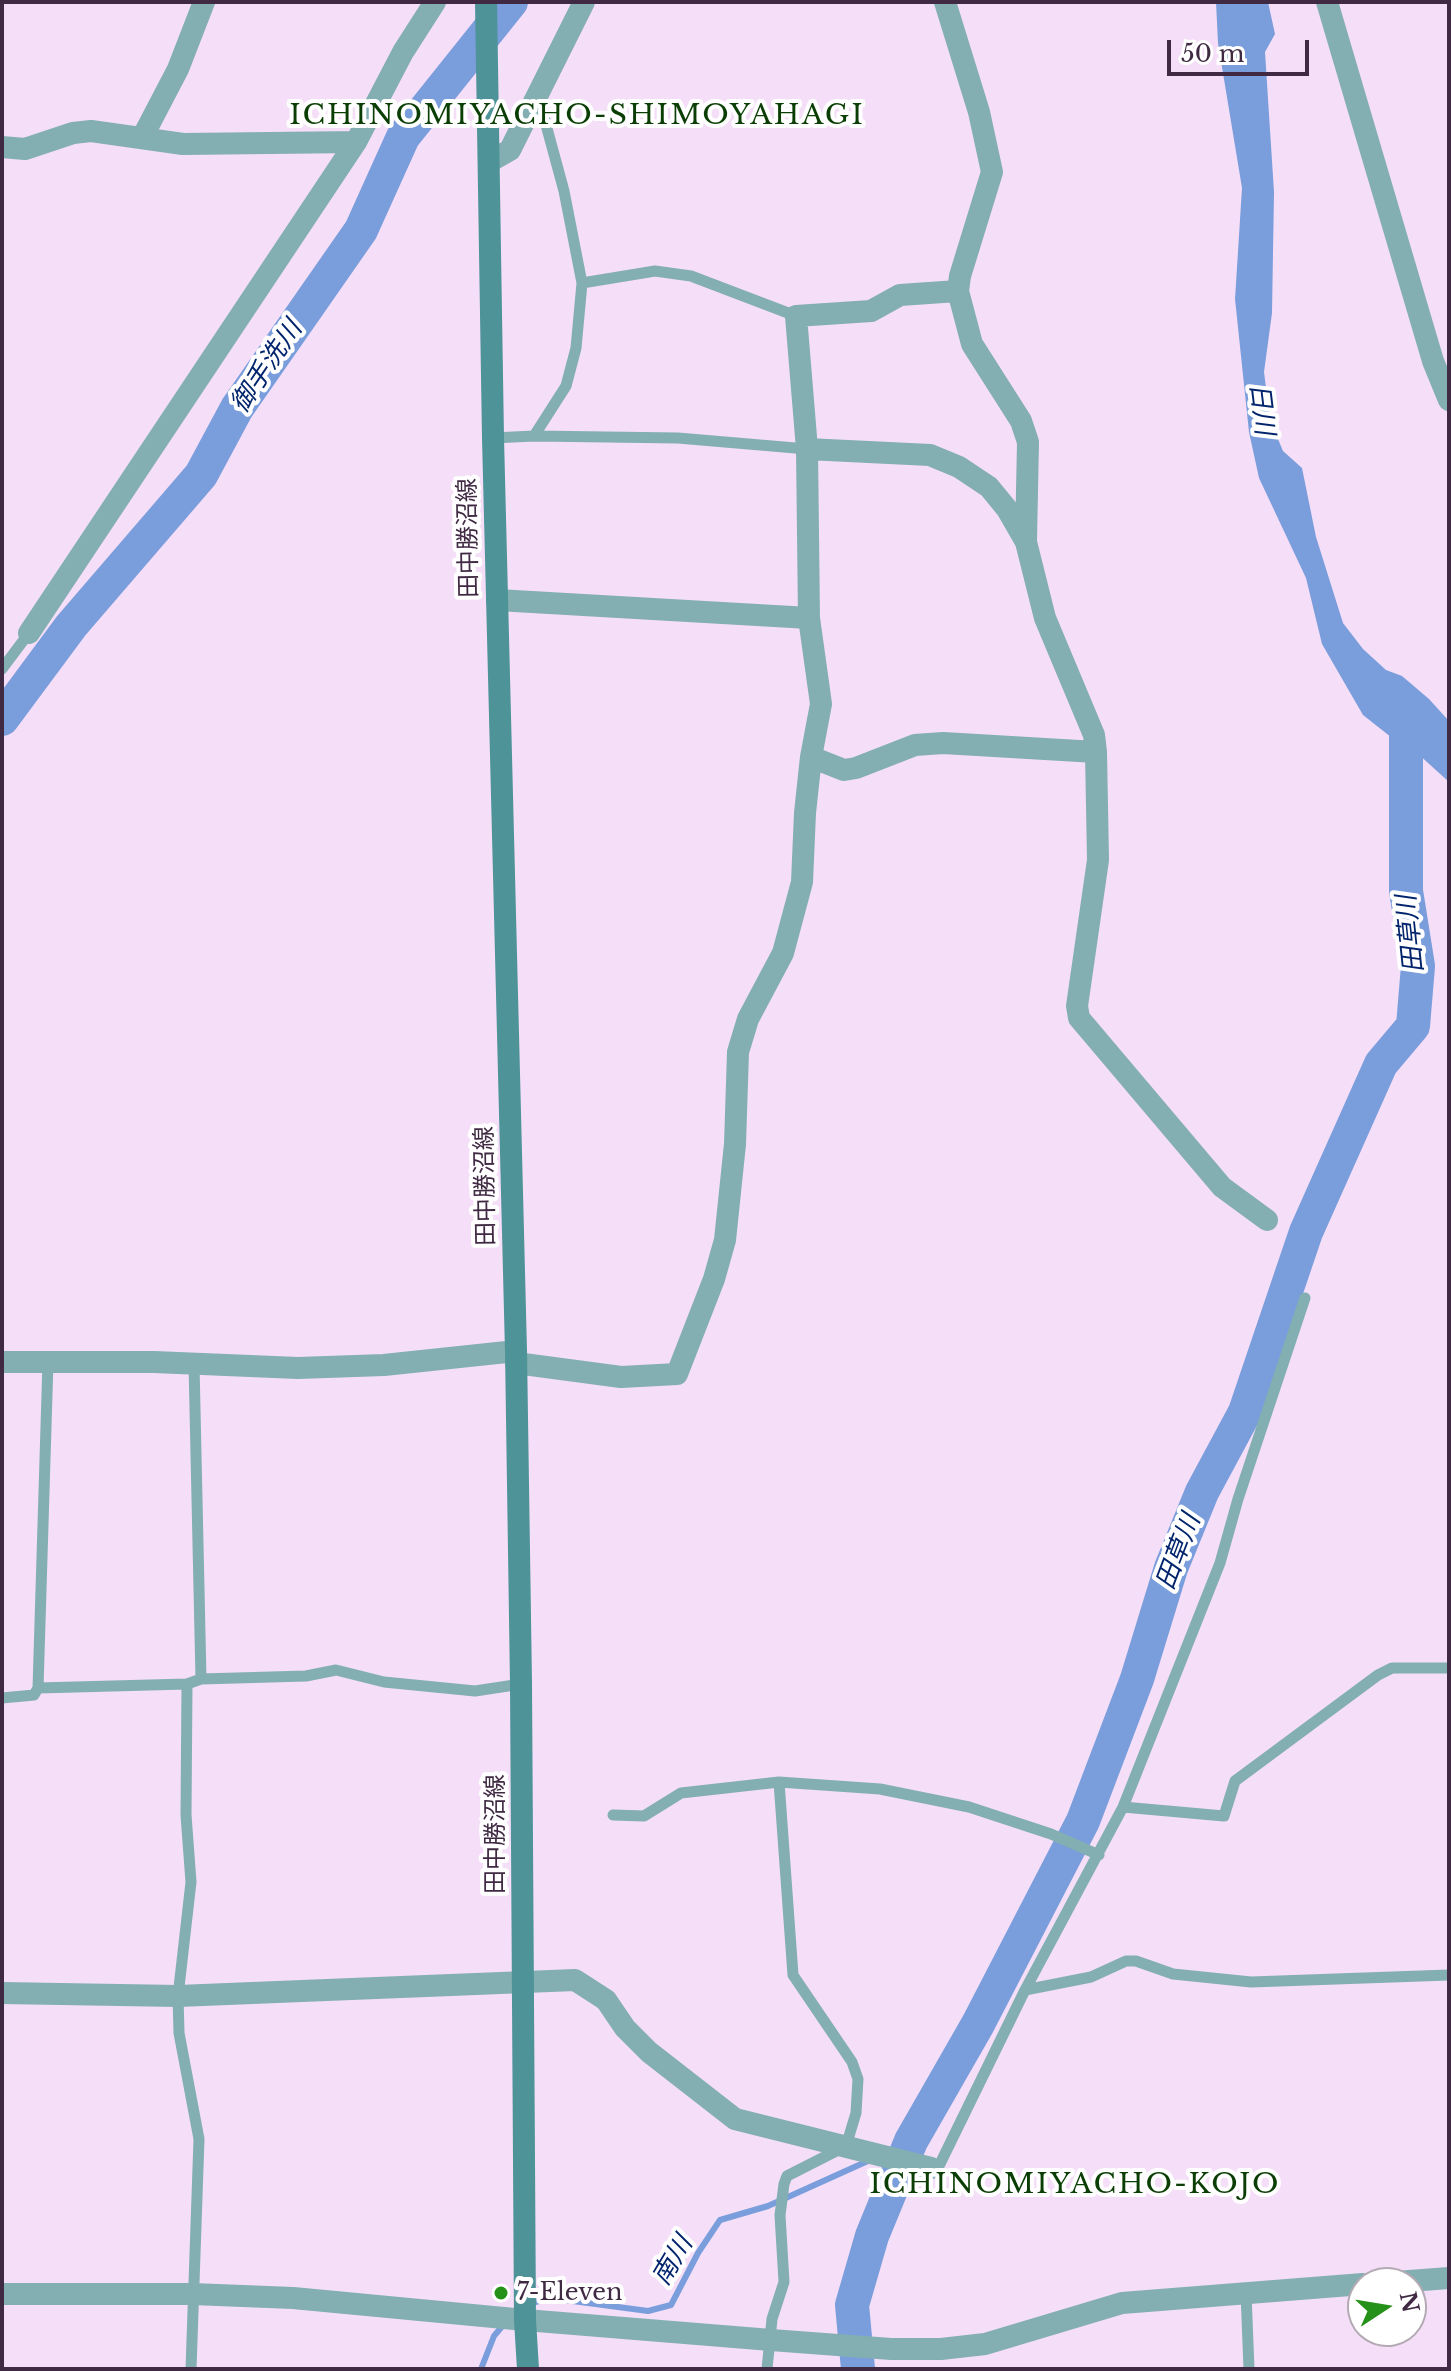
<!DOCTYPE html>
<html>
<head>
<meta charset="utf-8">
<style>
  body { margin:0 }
  #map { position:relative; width:1451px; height:2371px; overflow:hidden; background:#f5def8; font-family:"Libre Baskerville",serif }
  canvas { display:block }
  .frame { position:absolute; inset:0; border:4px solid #402a43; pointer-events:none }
  .north { position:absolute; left:1347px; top:2267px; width:80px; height:80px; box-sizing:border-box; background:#fff; border:2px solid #b3aab4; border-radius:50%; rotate:78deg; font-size:22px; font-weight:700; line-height:32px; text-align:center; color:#402a43 }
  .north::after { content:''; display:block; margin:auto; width:28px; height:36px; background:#269118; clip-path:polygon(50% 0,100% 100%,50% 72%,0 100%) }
  .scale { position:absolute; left:1167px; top:40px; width:142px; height:36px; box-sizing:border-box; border:4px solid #402a43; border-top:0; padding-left:10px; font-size:24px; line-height:28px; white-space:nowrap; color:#402a43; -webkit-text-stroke:6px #fff; paint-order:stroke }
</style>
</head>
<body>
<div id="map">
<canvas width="1451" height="2371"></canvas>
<div class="frame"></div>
<div class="north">N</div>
<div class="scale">50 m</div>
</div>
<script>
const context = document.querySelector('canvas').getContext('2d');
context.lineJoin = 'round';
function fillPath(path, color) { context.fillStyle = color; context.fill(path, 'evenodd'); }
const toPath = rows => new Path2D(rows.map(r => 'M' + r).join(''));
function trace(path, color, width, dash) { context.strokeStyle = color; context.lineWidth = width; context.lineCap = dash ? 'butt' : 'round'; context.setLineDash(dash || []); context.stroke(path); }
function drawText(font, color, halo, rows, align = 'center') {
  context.font = font + ' "Libre Baskerville","Noto Sans JP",serif'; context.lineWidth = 8; context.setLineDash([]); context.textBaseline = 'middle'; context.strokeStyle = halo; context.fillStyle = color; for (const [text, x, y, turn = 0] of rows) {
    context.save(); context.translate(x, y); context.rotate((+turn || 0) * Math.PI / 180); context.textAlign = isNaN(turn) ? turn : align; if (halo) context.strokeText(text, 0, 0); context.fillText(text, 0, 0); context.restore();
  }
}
fillPath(toPath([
  [1216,2,1268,2,1275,34,1265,52,1274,192,1272,313,1264,372,1270,420,1283,451,1302,468,1316,537,1343,623,1363,649,1386,670,1402,676,1429,699,1449,721,1449,782,1416,752,1406,775,1396,741,1363,715,1322,644,1306,578,1259,478,1249,432,1235,299,1242,188,1218,43]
]), '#7a9ddc');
trace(toPath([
  [891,2150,911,2141],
  [528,2304,550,2298,648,2311,671,2305,698,2253,720,2220,768,2206,870,2160],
  [481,2369,494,2336,505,2323]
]), '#7a9ddc', 6);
trace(toPath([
  [2,719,71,626,201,475,237,408,361,230,403,137,511,2],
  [858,2369,852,2305,872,2236,911,2141,978,2024,1083,1821,1137,1679,1171,1568,1202,1492,1245,1412,1306,1232,1381,1064,1413,1026,1418,966,1406,891,1406,731]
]), '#7a9ddc', 34);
trace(toPath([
  [539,99,564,191,582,283,655,271,691,276,796,316],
  [534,436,566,386,576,348,582,283],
  [493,438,534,436,678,438,807,449],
  [2,669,29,633],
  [194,1364,201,1679],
  [187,1684,186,1815,191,1882,178,1996,179,2033,199,2139,191,2369],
  [38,1688,48,1361],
  [2,1698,34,1695,38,1688,187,1684,201,1679,306,1676,336,1670,384,1682,475,1691,521,1684],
  [1123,1807,1224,1816,1235,1781,1378,1675,1392,1668,1449,1668],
  [613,1815,644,1816,681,1793,779,1782,880,1789,969,1807,1051,1834,1099,1855],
  [1025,1990,1091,1977,1126,1961,1136,1961,1173,1974,1251,1982,1449,1975],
  [931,2168,937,2170,1025,1990,1123,1807,1220,1563,1238,1499,1305,1298],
  [1246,2293,1249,2369],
  [767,2369,772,2319,784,2282,780,2215,784,2184,787,2176,846,2146,856,2113,858,2079,852,2062,793,1975,779,1782]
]), '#83afb2', 11);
trace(toPath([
  [945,2,979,112,992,172,960,276,958,291,972,344,1021,421,1028,442,1026,540],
  [1327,2,1433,361,1449,400],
  [142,138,178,69,204,2],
  [2,147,25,149,73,133,91,131,183,144,356,142],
  [489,162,510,150,584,2],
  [807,449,930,455,959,467,989,487,1007,509,1026,542,1045,618,1094,735,1096,752,1098,860,1077,1006,1079,1018,1222,1187,1267,1220],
  [497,600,809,618],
  [29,633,356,142,403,52,435,2],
  [811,757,844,770,856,768,915,745,943,743,1096,752],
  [2,1362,154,1362,298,1368,384,1365,516,1351],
  [516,1363,621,1377,677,1374,714,1279,725,1240,735,1144,738,1052,748,1019,783,953,802,882,805,813,811,757,821,704,809,618,807,449,796,316,871,311,900,295,958,291],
  [2,1993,178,1996,575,1980,606,2000,625,2028,649,2052,735,2119,931,2168]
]), '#83afb2', 22);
trace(toPath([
  [1383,2283,1449,2278],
  [2,2294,192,2294,293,2298,525,2320,771,2340,891,2349,941,2349,985,2344,1122,2303,1363,2284]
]), '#83afb2', 22);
trace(toPath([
  [486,2,493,438,516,1351,521,1684,525,2320,528,2369]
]), '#4d9398', 22);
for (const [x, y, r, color] of [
  [501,2293,8,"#269118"]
]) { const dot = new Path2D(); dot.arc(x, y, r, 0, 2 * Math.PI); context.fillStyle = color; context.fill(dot); trace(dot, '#fff', 3); }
drawText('24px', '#402a43', '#fff', [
  ["田中勝沼線",469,538,-91],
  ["田中勝沼線",486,1186,-91],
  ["田中勝沼線",496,1834,-90]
]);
drawText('24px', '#402a43', '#fff', [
  ["7-Eleven",517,2293]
], 'left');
drawText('italic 26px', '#01246c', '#fff', [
  ["御手洗川",267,367,-56],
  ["日川",1261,409,83],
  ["田草川",1411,934,-96],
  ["田草川",1179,1552,-69],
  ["南川",673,2261,-59]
]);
context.letterSpacing = '2px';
drawText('28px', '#0a3e04', '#fff', [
  ["ICHINOMIYACHO-SHIMOYAHAGI",577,116],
  ["ICHINOMIYACHO-KOJO",1075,2185]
]);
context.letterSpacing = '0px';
</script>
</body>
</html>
